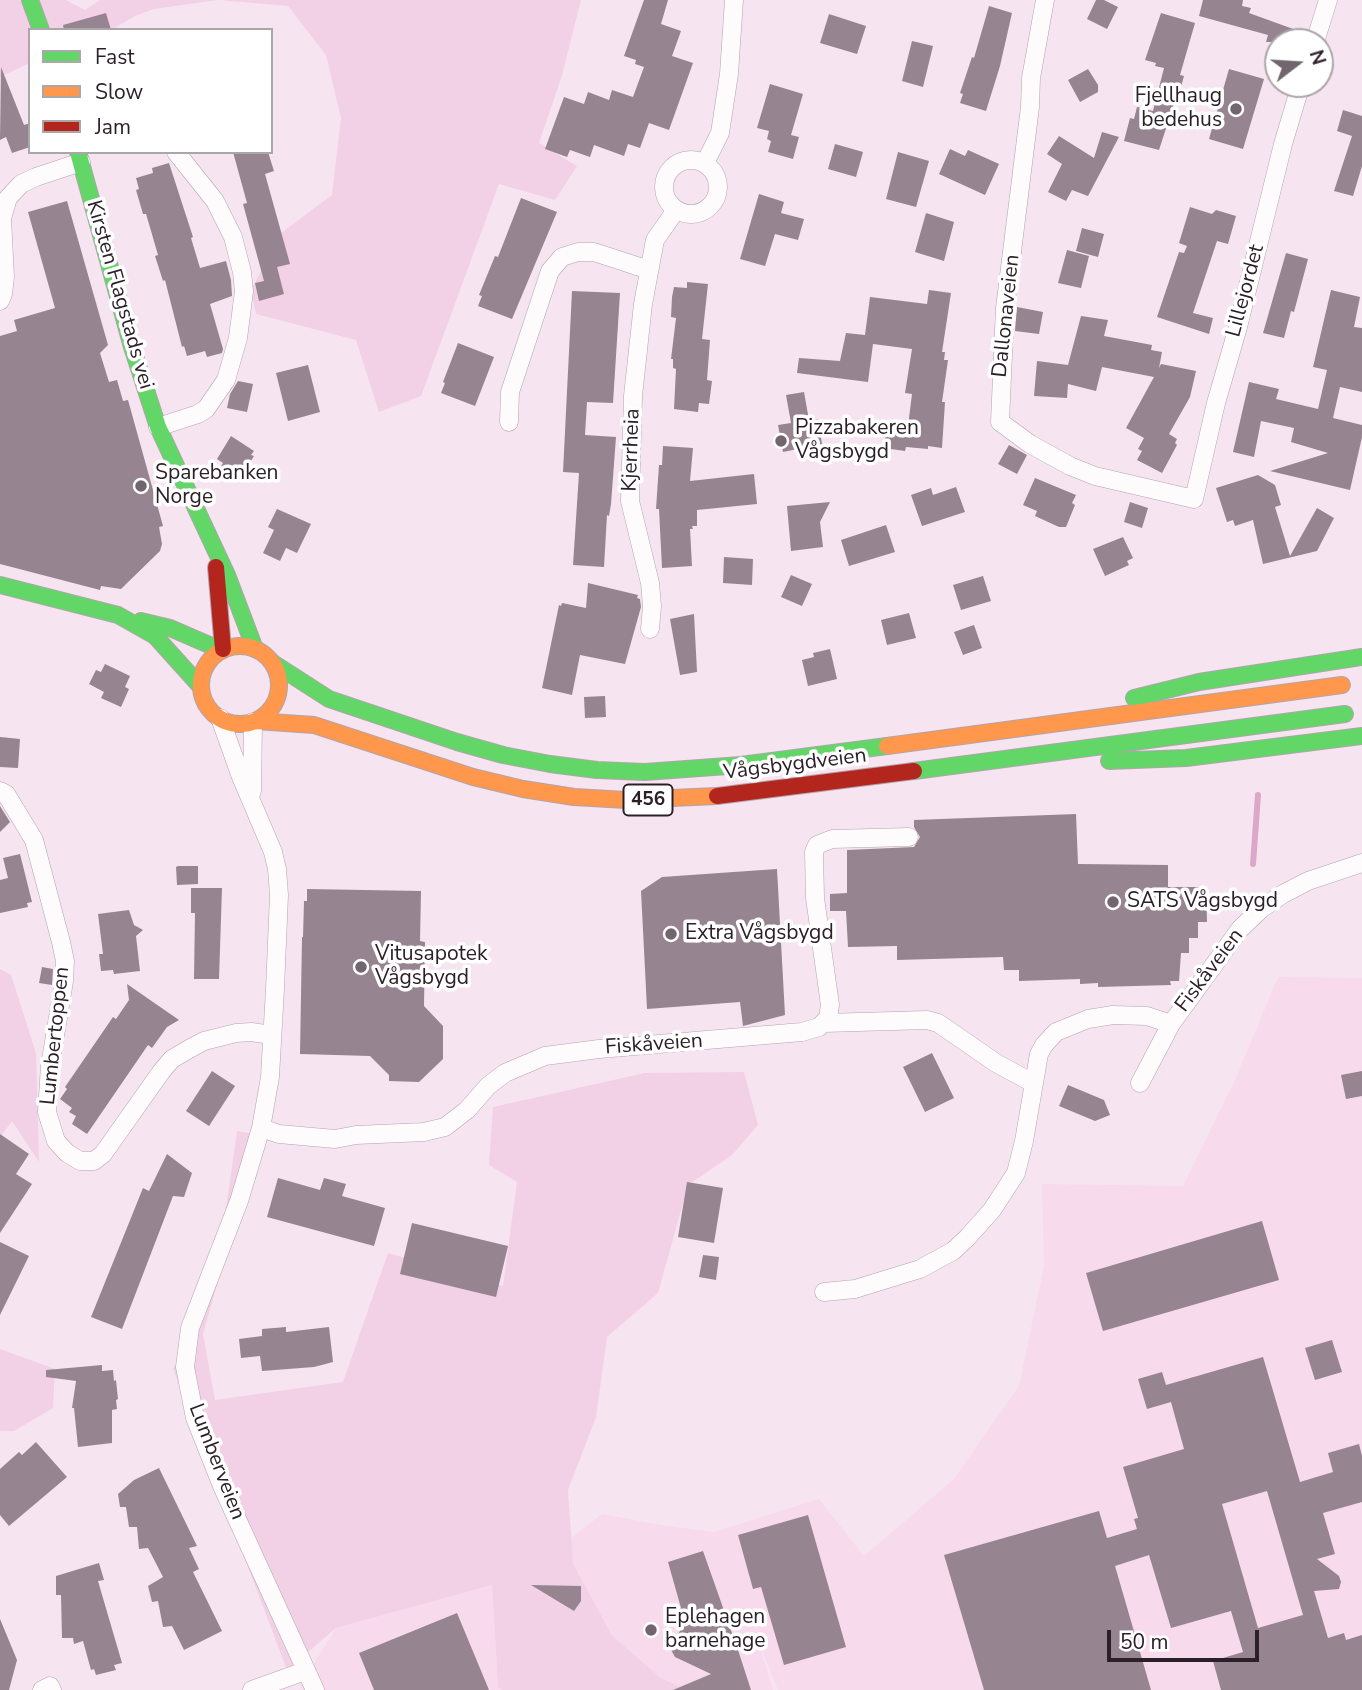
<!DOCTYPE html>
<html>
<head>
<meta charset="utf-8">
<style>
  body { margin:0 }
  #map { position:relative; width:1362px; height:1690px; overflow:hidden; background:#f6e5f0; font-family:"Nunito Sans",sans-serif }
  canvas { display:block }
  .legend { position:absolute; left:28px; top:28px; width:245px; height:126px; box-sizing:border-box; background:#fff; border:2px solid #aba6a9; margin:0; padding:9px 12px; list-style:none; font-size:21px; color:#2c2028 }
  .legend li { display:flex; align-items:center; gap:14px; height:35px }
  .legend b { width:35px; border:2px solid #aba6a9 }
  .north { position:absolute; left:1264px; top:28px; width:70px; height:70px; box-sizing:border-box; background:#fff; border:2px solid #aba6a9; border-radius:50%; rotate:73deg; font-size:19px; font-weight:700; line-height:28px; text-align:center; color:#2c2028 }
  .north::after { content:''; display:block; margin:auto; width:24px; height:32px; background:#73656e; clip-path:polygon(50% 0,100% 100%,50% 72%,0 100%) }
  .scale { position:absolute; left:1107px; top:1630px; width:152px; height:32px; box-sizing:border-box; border:4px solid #2c2028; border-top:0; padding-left:9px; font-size:21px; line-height:24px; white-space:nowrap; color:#2c2028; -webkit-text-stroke:5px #fff; paint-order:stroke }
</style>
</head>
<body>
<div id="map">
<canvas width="1362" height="1690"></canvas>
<ul class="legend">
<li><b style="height:9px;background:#63d668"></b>Fast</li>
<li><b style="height:9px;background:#ff974d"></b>Slow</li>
<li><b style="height:9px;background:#b3261e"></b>Jam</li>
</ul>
<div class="north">N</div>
<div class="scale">50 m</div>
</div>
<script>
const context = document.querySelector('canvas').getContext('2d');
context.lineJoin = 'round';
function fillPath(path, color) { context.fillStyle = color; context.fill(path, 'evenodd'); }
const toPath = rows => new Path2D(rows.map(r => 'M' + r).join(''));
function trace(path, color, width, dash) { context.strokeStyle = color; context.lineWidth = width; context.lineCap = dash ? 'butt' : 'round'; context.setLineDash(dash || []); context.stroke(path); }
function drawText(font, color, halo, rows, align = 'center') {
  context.font = font + ' "Nunito Sans",sans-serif'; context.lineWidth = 7; context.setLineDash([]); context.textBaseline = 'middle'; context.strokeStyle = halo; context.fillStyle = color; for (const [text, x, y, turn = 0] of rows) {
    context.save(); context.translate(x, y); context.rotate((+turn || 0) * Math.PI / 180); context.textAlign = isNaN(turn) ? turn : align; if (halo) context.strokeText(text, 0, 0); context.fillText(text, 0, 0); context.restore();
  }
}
fillPath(toPath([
  [1278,977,1362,978,1362,1690,778,1690,758,1641,773,1690,567,1690,529,1570,602,1514,667,1526,714,1532,819,1499,864,1556,953,1480,1019,1386,1044,1266,1042,1184,1183,1186,1235,1080],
  [492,1585,498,1687,502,1690,303,1690,301,1684,336,1628]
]), '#f8daed');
fillPath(toPath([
  [0,0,66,0,85,10,100,0,217,0,154,9,135,16,111,30,30,30,30,63,0,77],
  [220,0,581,0,562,75,539,143,577,166,555,200,499,184,421,396,379,412,356,340,256,314,251,290,281,233,332,195,341,118,326,55,288,6],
  [0,969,11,975,36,1053,39,1162,12,1121,0,1137],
  [744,1072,758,1125,732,1155,688,1185,658,1293,607,1337,596,1417,568,1490,573,1564,612,1636,661,1678,686,1690,502,1690,498,1687,492,1585,336,1628,287,1670,173,1369,206,1314,228,1195,237,1131,271,1137,256,1148,203,1334,215,1400,343,1382,388,1253,503,1286,517,1182,489,1165,493,1107,645,1073],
  [0,1349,55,1369,53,1408,14,1431,0,1431]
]), '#f2d0e6');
trace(toPath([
  [1253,864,1258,795]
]), '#dba8c9', 6);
fillPath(toPath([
  [644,0,668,0,661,24,681,31,672,56,693,63,669,130,649,123,640,148,628,144,624,156,594,145,590,157,570,150,567,157,545,149,564,97,584,104,588,92,609,100,612,90,633,97,644,67,635,64,636,60,624,56],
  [1096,0,1104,0,1118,7,1107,29,1087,19],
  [1203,0,1243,0,1242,6,1251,8,1249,13,1296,30,1292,42,1266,42,1268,35,1199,16],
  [989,6,1012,13,1000,66,986,111,960,103,963,94,960,93,972,57,974,58],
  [106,13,111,30,64,30,63,25],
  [1161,13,1195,23,1180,75,1184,76,1176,105,1174,104,1159,150,1124,141,1130,118,1134,119,1137,107,1153,111,1164,68,1155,66,1156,63,1145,60],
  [829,14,866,26,857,54,820,43],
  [912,41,933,46,923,87,902,81],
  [1,67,24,125,30,123,30,147,12,153,6,137,0,140],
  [1088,69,1098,85,1098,92,1080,102,1068,80],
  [1229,69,1264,79,1243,149,1209,139],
  [770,84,803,94,791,135,799,137,793,159,768,152,771,141,767,139,769,131,757,128],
  [1343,110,1362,116,1362,166,1353,196,1334,191,1352,136,1337,131],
  [1102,132,1119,137,1088,196,1072,190,1066,201,1048,192,1062,164,1047,154,1059,136,1094,158],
  [835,144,863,152,856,177,828,169],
  [950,149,965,156,968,150,999,164,985,195,939,174],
  [233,152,268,152,274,171,265,174,290,264,277,267,284,294,259,301,255,283,264,281,243,204,247,203],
  [898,152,929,161,916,207,886,199],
  [169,163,193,237,191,238,200,268,226,261,231,280,232,296,210,304,223,349,222,353,207,357,205,351,187,356,184,346,182,347,165,280,163,281,155,256,158,255,149,224,146,214,143,214,136,190,139,189,136,178,153,173,152,168],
  [759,194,784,202,781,213,804,219,798,240,775,234,765,266,740,259],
  [521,198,557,212,512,319,478,306,482,296,479,295,495,256,498,257],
  [67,201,108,345,100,353,109,382,117,380,123,401,128,400,163,526,159,527,162,544,160,551,121,589,101,586,100,590,0,564,0,336,17,331,14,320,55,308,28,212],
  [1190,207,1212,214,1216,210,1236,216,1228,244,1217,241,1193,313,1213,318,1209,334,1157,317,1179,252,1184,253,1187,246,1179,243],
  [926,213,954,222,944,261,915,252],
  [1082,228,1104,234,1098,257,1076,251],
  [1067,250,1089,256,1081,288,1058,283],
  [1286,253,1308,259,1294,312,1291,311,1284,338,1263,333],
  [687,282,708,284,702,339,710,340,707,380,712,381,709,404,699,403,698,412,674,409,676,369,673,368,673,359,671,359,676,318,671,317,672,297,674,287,687,288],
  [929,290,951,293,942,352,945,352,944,360,948,360,942,402,945,402,942,448,928,446,928,449,906,447,905,451,884,448,886,424,908,426,912,394,905,393,912,349,873,344,868,382,797,373,799,358,840,361,846,333,865,335,870,297,927,304],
  [1331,290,1360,297,1354,327,1362,328,1362,392,1340,387,1333,418,1362,425,1362,437,1350,490,1270,471,1328,453,1291,442,1294,428,1261,421,1254,457,1233,452,1249,382,1279,389,1276,399,1318,409,1327,370,1313,367],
  [572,291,620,293,613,403,587,402,585,435,616,437,611,504,609,516,607,515,604,567,573,565,579,473,563,472],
  [1017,307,1043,312,1039,334,1015,331],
  [1081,316,1108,320,1104,336,1152,345,1151,350,1162,352,1159,368,1161,364,1196,371,1190,397,1169,434,1177,439,1175,443,1177,445,1162,473,1137,460,1142,451,1138,449,1144,438,1126,428,1154,377,1102,367,1096,391,1068,384,1067,398,1034,396,1037,361,1068,365],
  [458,343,494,357,475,406,441,393,445,383,443,382],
  [308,365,320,412,288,421,276,373],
  [238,381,253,384,247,412,227,408,230,394],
  [804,392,809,420,818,419,822,444,783,452,778,425,791,423,786,395],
  [231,436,254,451,251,455,254,456,243,474,241,472,235,481,219,470,223,463,217,459],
  [1009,445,1027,455,1017,474,998,464],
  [663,446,693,448,690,481,754,474,757,504,697,510,697,526,692,526,693,529,690,529,692,566,662,568,659,509,656,509,659,465,662,465],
  [1258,475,1275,485,1281,505,1275,507,1290,556,1317,508,1334,518,1317,551,1263,564,1253,520,1235,526,1233,520,1227,522,1216,488],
  [1035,478,1076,495,1072,503,1075,505,1066,527,1059,527,1035,516,1037,511,1023,505],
  [956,487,965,512,922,526,911,495,931,488,933,495],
  [830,502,820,522,823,547,791,551,787,506],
  [1130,502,1148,508,1142,528,1124,522],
  [277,509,311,524,297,553,286,548,280,561,263,553,274,530,268,527],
  [886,525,895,552,849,566,841,540],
  [1123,537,1133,558,1127,561,1129,565,1105,576,1093,549],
  [724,557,753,559,752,585,723,583],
  [791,575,812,584,802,606,781,597],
  [983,576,991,601,961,610,953,585],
  [588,583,638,595,637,598,640,599,641,607,625,664,580,655,572,695,542,688,559,605,561,606,562,603,586,608],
  [909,613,916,638,887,645,881,620],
  [694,614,697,672,680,675,670,619],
  [974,625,982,648,963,655,954,632],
  [830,649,837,679,808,686,802,660,814,657,813,653],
  [105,664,130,676,125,687,129,689,121,707,101,698,104,692,89,684,96,670,101,672],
  [605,696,606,717,585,718,584,697],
  [0,737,20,739,18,768,0,767],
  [0,806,10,822,0,832],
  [1076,814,1078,864,1168,865,1168,887,1206,887,1207,922,1198,922,1198,938,1189,938,1189,953,1181,953,1179,981,1170,981,1171,985,1098,987,1098,983,1080,984,1080,979,1019,981,1019,970,1004,970,1003,957,897,960,897,946,848,947,846,911,830,911,830,894,847,893,847,850,914,847,920,837,914,827,914,820],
  [20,854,32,902,27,903,28,907,0,913,0,880,8,878,3,858],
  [178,866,198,866,198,884,177,885,176,867],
  [777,869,785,1015,743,1026,740,1002,647,1009,641,891,662,877],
  [191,888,222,888,219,979,194,979,195,913,191,913],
  [307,889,421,891,420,941,425,942,424,1006,443,1026,443,1059,419,1082,389,1081,389,1075,370,1056,300,1054,302,937,303,937,304,901,307,901],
  [129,910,134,925,143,930,136,936,140,971,114,974,113,970,101,971,99,954,103,954,98,914],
  [42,967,53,969,52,985,39,983],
  [127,984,179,1020,167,1027,152,1048,148,1045,87,1134,72,1124,76,1116,69,1112,72,1108,60,1099,67,1089,65,1087,113,1017,116,1019,129,1000],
  [932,1053,954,1098,925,1112,903,1067],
  [212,1071,235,1086,209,1126,186,1111],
  [1362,1071,1362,1096,1346,1099,1341,1075],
  [1068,1085,1104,1100,1110,1115,1095,1121,1059,1106],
  [0,1134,29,1154,16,1174,32,1184,0,1233],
  [167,1154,192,1173,184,1197,173,1196,122,1329,91,1317,143,1188,149,1191],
  [278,1178,320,1190,324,1178,346,1184,342,1196,385,1208,374,1246,267,1217],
  [687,1182,723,1188,714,1243,678,1237],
  [1262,1221,1279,1280,1103,1331,1086,1273],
  [412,1223,508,1246,496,1297,400,1274],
  [0,1242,29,1256,0,1315],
  [703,1255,719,1257,716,1280,699,1277],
  [286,1327,286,1332,329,1327,333,1362,314,1367,262,1371,260,1356,241,1358,239,1339,262,1336,262,1329],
  [1332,1340,1342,1372,1315,1380,1305,1348],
  [1263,1357,1300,1482,1333,1472,1328,1453,1359,1444,1362,1456,1362,1502,1323,1513,1335,1554,1317,1559,1339,1576,1341,1582,1339,1589,1314,1591,1328,1638,1344,1633,1346,1640,1362,1635,1362,1690,1221,1690,1213,1661,1243,1652,1231,1611,1171,1628,1149,1555,1115,1566,1151,1690,984,1690,944,1555,1099,1511,1107,1538,1137,1529,1134,1519,1138,1518,1123,1467,1184,1449,1171,1402,1147,1409,1138,1379,1162,1372,1166,1385],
  [1267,1491,1303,1615,1258,1628,1222,1504],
  [102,1365,102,1371,113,1370,114,1381,116,1380,118,1399,116,1400,117,1409,112,1410,112,1443,78,1447,74,1408,72,1408,76,1381,46,1377,46,1370],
  [36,1442,67,1477,9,1526,0,1515,0,1469,19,1452,22,1455],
  [159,1468,197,1546,189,1548,199,1569,193,1572,222,1631,184,1650,172,1626,163,1627,158,1601,152,1602,148,1586,163,1577,148,1548,139,1549,137,1527,129,1527,126,1507,120,1507,118,1494,134,1480],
  [808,1515,846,1647,784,1665,761,1587,753,1589,738,1535],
  [703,1551,739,1653,751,1690,673,1690,711,1674,675,1657,670,1648,680,1631,675,1610,681,1608,668,1562],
  [99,1563,104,1580,98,1581,122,1663,114,1665,116,1670,96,1675,94,1669,91,1670,83,1641,74,1644,73,1638,62,1638,61,1595,56,1595,56,1576],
  [531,1585,581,1586,581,1601,574,1611],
  [457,1613,489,1690,374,1690,359,1653],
  [0,1619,17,1660,9,1690,0,1690]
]), '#968490');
const street = toPath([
  [1045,0,1031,78,1030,107,1005,308,1000,422,1030,444,1070,466,1095,476,1194,499,1216,403,1238,327,1283,144,1301,84],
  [1315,42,1328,0],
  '664 187a27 27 0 1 1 54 0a27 27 0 1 1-54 0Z',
  [705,163,720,133,729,74,734,0],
  [0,301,3,294,5,277,2,218,8,198,21,184,36,177,81,162],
  [509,422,510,392,550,271,562,257,578,252,594,252,649,270],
  [158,427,198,414,206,409,226,380,238,338,244,291,242,272,233,237,215,201,176,152],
  [650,629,652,606,650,583,630,501,633,396,643,304,655,240,676,210],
  [220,718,241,777,273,852,277,869,279,895,275,989,270,1077,261,1128,239,1201,190,1328,185,1367,195,1418,222,1486,315,1690],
  [0,791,6,794,34,840,61,942,65,961,64,981,50,1066,47,1112,56,1141,67,1153,80,1161,94,1161,103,1154,161,1072,172,1059,189,1049,204,1041,236,1033,251,1032,272,1035],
  [252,791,253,722],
  [824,1023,927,1020,938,1023,996,1063,1033,1083],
  [1140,1083,1171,1024,1240,929,1261,909,1283,894,1308,881,1362,863],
  [261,1128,279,1134,335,1139,356,1135,424,1132,445,1127,467,1110,488,1086,505,1073,545,1056,599,1049,802,1032,819,1027,828,1018,830,1005,815,898,814,852,817,845,832,839,909,837],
  [824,1292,855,1289,920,1269,953,1251,967,1238,992,1210,1016,1173,1024,1141,1039,1054,1044,1045,1056,1032,1088,1019,1113,1015,1147,1016,1171,1024],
  [42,1690,50,1686,52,1690],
  [252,1690,305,1671]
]);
const fast = toPath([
  [30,0,41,30],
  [78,152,132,347,158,427,227,575,255,649],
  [0,585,118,615,155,636,201,687],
  [141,621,170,628,221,650],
  [273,663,329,699,457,742,503,755,550,764,597,770,645,772,741,765,887,746],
  [1134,698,1199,682,1362,657],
  [1109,761,1186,758,1362,736],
  [914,771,1345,714]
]);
const slow = toPath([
  '201 685a39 39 0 1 1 78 0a39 39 0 1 1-78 0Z',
  [256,721,314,725,473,777,523,789,574,797,626,800,717,796],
  [887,746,1342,685]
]);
const jam = toPath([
  [216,567,223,649],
  [717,796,914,771]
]);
trace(street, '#b1a4ac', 19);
trace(fast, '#b1a4ac', 18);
trace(slow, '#b1a4ac', 18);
trace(jam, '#b1a4ac', 18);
trace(street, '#fefbfd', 18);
trace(fast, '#63d668', 16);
trace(slow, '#ff974d', 16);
trace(jam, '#b3261e', 16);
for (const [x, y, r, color] of [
  [1236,109,7,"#73656e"],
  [781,441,7,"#73656e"],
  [141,486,7,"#73656e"],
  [1113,902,7,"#73656e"],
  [671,934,7,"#73656e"],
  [361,967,7,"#73656e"],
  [651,1630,7,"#73656e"]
]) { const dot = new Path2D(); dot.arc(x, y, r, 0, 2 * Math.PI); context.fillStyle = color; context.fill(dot); trace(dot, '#fff', 2.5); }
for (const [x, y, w] of [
  [648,800,49]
]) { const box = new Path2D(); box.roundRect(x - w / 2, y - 15.5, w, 31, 5); context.fillStyle = '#fff'; context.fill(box); trace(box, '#2c2028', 2); }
drawText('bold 19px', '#2c2028', null, [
  ["456",648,800]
]);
drawText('21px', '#2c2028', '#fff', [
  ["Fjellhaug",1222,97,"right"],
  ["bedehus",1222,121,"right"],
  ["Pizzabakeren",795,429],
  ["Vågsbygd",795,453],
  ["Sparebanken",155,474],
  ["Norge",155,498],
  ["SATS Vågsbygd",1127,902],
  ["Extra Vågsbygd",685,934],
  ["Vitusapotek",375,955],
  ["Vågsbygd",375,979],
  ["Eplehagen",665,1618],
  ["barnehage",665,1642]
], 'left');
drawText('21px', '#2c2028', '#fff', [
  ["Lillejordet",1246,291,-75],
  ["Kirsten Flagstads vei",119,295,74],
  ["Dallonaveien",1007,316,-84],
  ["Kjerrheia",632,450,-88],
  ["Vågsbygdveien",795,765,-7],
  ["Fiskåveien",1210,971,-53],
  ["Lumbertoppen",56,1036,-84],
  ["Fiskåveien",654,1045,-4],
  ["Lumberveien",216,1462,69]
]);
</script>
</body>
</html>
